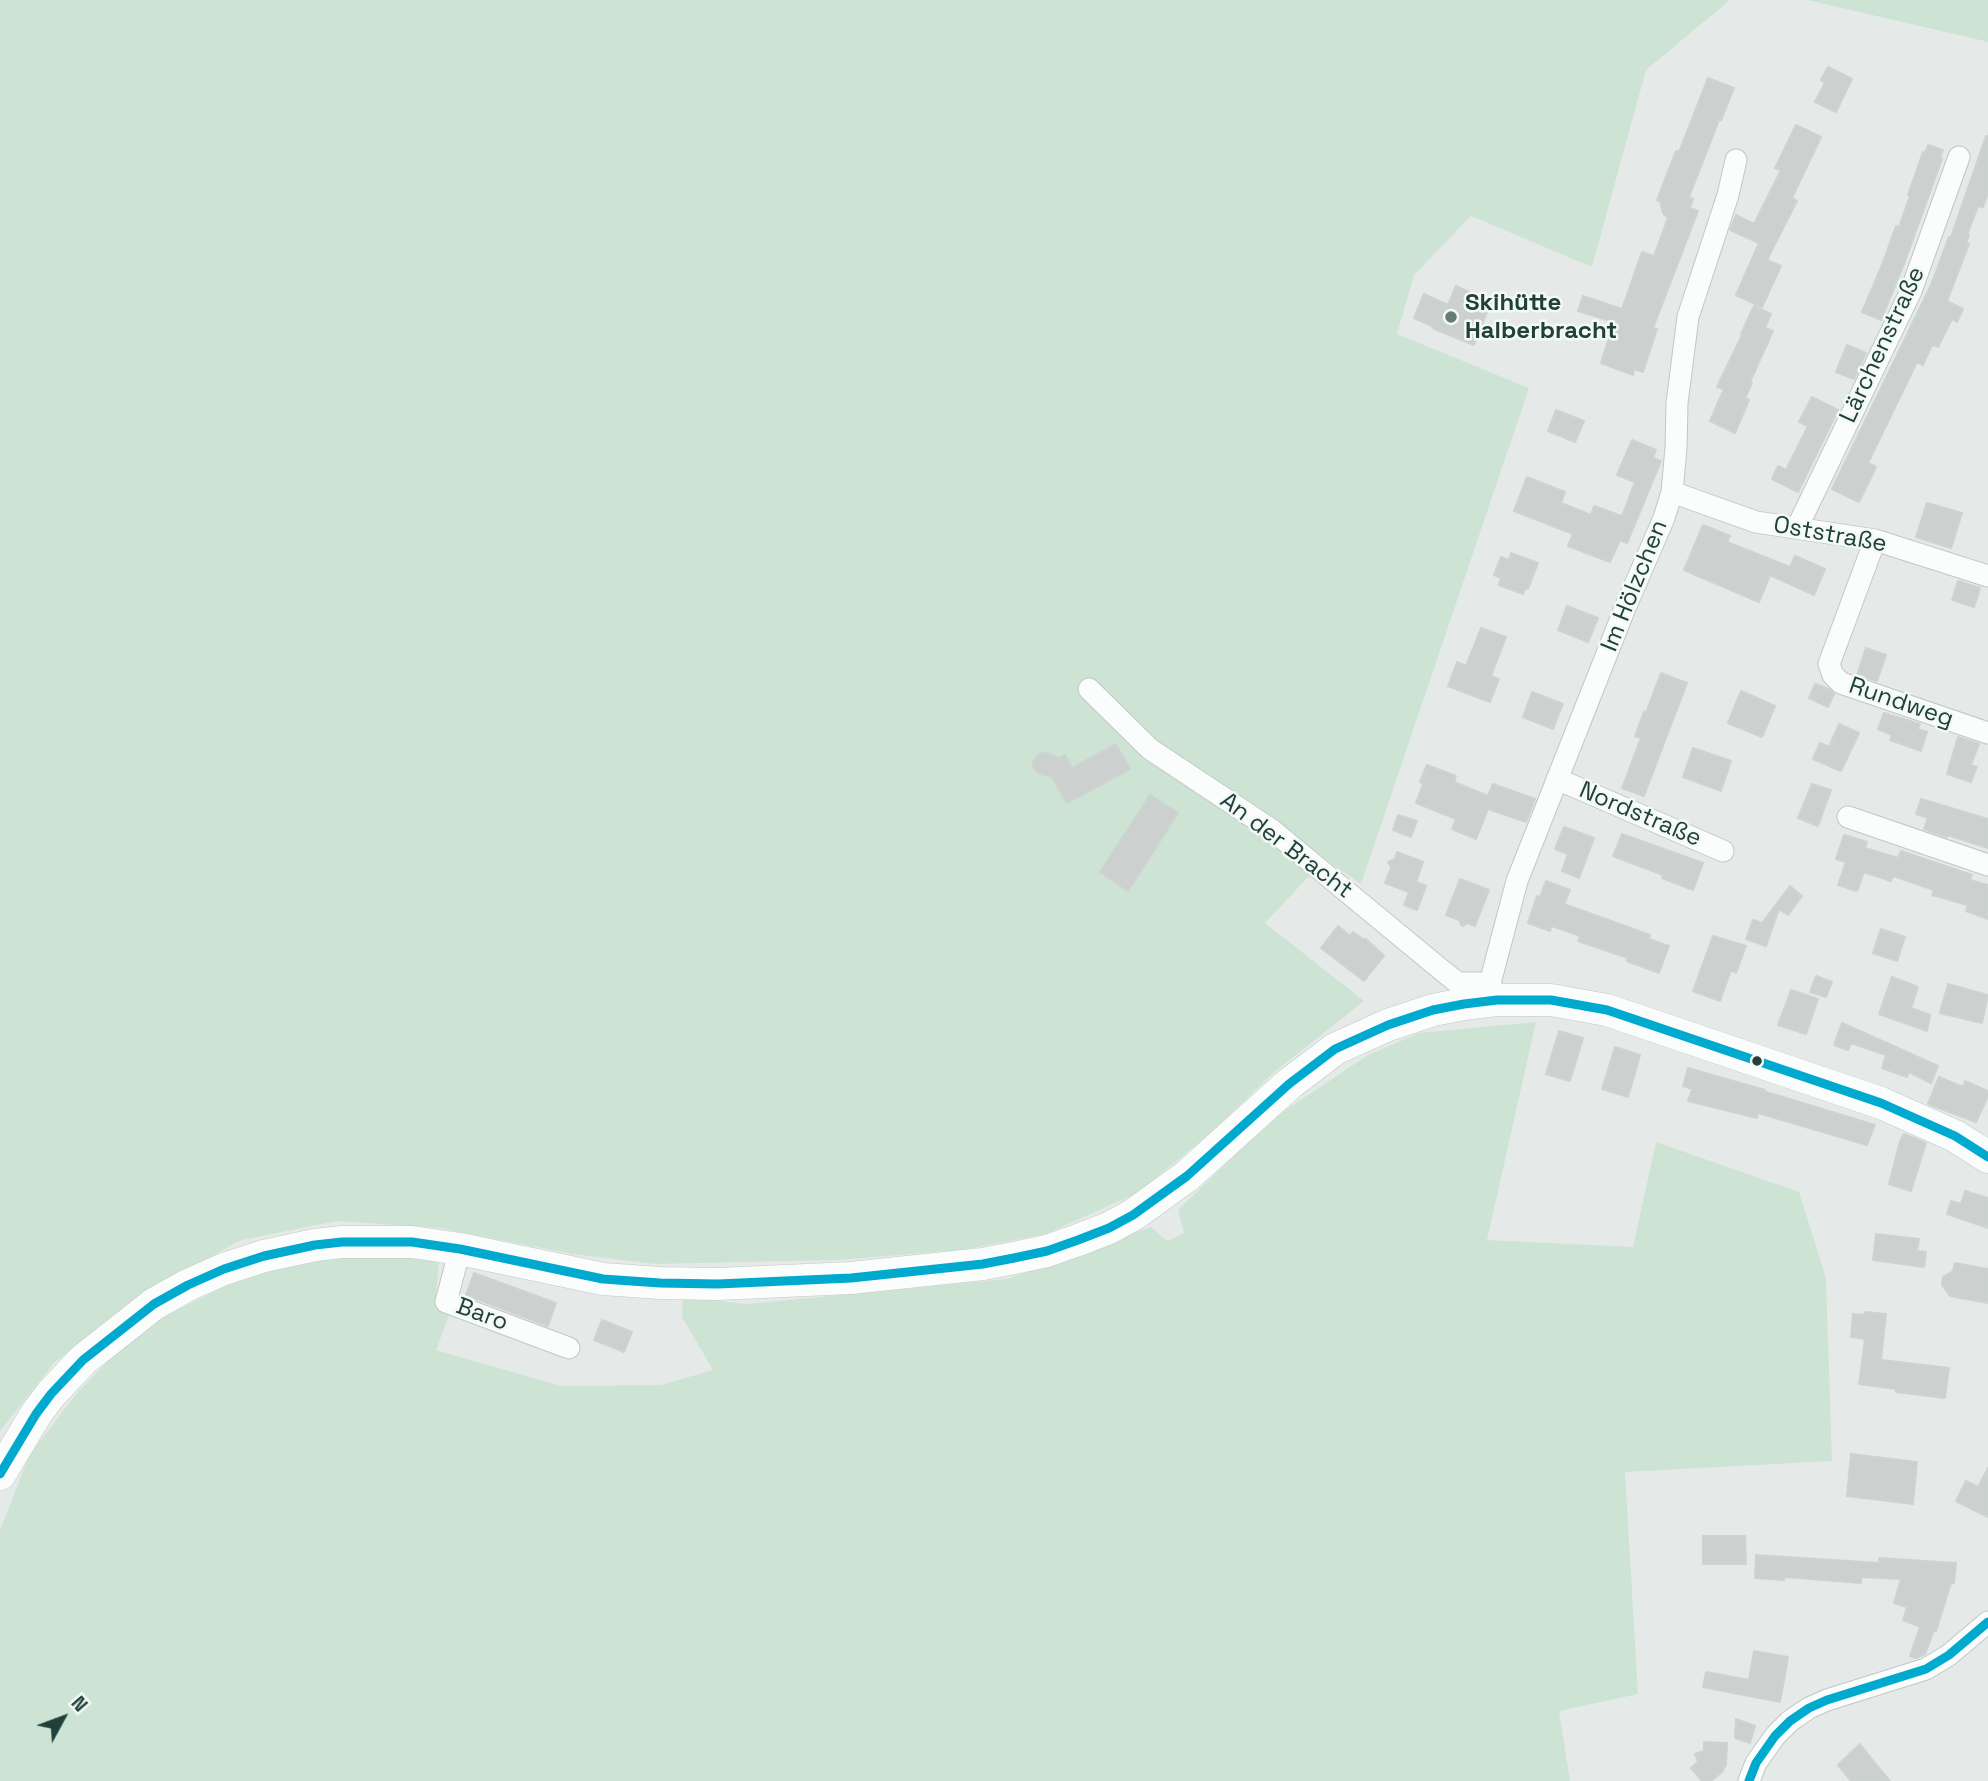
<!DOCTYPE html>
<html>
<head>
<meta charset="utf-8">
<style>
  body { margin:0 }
  #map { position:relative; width:1988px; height:1781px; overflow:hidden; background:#e5eae8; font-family:"Space Grotesk",sans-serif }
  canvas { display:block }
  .north { position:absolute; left:28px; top:1683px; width:70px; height:70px; -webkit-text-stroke:5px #f3f9f6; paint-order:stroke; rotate:49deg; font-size:19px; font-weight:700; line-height:28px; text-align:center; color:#204039 }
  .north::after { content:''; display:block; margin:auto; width:24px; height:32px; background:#204039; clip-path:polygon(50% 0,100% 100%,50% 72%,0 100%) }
</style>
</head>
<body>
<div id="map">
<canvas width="1988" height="1781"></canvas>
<div class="north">N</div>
</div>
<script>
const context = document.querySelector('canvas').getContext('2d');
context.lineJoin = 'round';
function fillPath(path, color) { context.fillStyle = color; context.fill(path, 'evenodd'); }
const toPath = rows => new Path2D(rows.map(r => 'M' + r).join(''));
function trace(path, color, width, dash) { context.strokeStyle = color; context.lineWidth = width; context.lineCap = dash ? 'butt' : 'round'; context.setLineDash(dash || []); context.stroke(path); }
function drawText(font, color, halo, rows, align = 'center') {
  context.font = font + ' "Space Grotesk",sans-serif'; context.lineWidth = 5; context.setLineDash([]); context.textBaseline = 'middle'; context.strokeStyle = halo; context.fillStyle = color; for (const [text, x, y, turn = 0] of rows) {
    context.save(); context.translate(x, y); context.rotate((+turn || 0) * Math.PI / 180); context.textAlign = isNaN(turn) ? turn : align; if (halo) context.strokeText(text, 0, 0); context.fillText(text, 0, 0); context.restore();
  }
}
fillPath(toPath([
  [0,0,1730,0,1646,70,1592,267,1471,216,1414,275,1397,334,1529,388,1361,884,1325,859,1265,923,1364,1001,1272,1074,1212,1132,1137,1193,1046,1234,961,1250,837,1260,656,1264,572,1254,440,1228,337,1221,241,1240,137,1297,54,1363,0,1431],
  [1807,0,1988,0,1988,42,1980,40],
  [1536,1022,1487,1240,1633,1247,1656,1142,1799,1192,1826,1278,1832,1461,1625,1472,1638,1694,1559,1711,1570,1781,0,1781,0,1530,30,1454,77,1393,108,1361,157,1320,224,1287,293,1263,385,1254,439,1260,435,1306,451,1310,436,1350,561,1386,661,1385,713,1370,682,1317,683,1297,747,1304,1007,1279,1151,1227,1167,1241,1184,1233,1178,1210,1272,1119,1368,1055,1419,1033]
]), '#cde4d5');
const building = toPath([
  [1828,67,1852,79,1836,112,1815,102,1825,83,1821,80,1828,67],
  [1708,78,1734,88,1721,120,1719,120,1689,197,1693,199,1690,208,1698,211,1653,328,1657,329,1643,372,1634,369,1633,375,1601,363,1614,322,1578,311,1583,296,1622,309,1642,252,1654,256,1668,218,1663,213,1660,201,1657,200,1676,151,1679,152,1708,78],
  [1796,125,1821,137,1792,198,1797,201,1767,260,1781,266,1762,307,1736,295,1759,243,1730,230,1736,215,1754,224,1781,170,1775,168,1796,125],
  [1986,136,1988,136,1988,193,1983,207,1978,206,1967,235,1969,235,1966,243,1969,244,1947,301,1963,309,1957,322,1952,319,1938,347,1934,345,1931,347,1923,365,1917,362,1868,463,1876,467,1859,502,1832,489,1931,285,1949,237,1951,237,1986,136],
  [1928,145,1943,150,1940,158,1942,159,1904,264,1881,320,1862,312,1882,265,1896,226,1899,227,1910,196,1908,195,1923,152,1925,153,1928,145],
  [1456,286,1491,302,1474,345,1434,329,1432,326,1414,318,1424,294,1448,305,1456,286],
  [1754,306,1771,314,1765,328,1773,331,1750,382,1752,383,1745,398,1749,400,1735,433,1710,421,1724,389,1717,387,1742,335,1741,334,1754,306],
  [1847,345,1866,353,1854,379,1836,372,1847,345],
  [1812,397,1838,410,1798,492,1772,479,1778,466,1786,470,1808,426,1799,422,1812,397],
  [1556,410,1584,421,1575,442,1548,431,1556,410],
  [1632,440,1656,450,1653,458,1661,461,1627,543,1620,540,1610,562,1568,546,1573,534,1514,511,1527,477,1565,492,1561,503,1591,515,1594,506,1622,516,1635,482,1617,475,1632,440],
  [1927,503,1962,513,1951,548,1916,537,1927,503],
  [1703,525,1730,536,1727,542,1790,567,1795,556,1825,569,1814,595,1770,575,1759,602,1684,570,1703,525],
  [1511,553,1538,563,1528,589,1525,588,1523,594,1499,585,1501,578,1494,575,1501,557,1509,560,1511,553],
  [1958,581,1980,588,1974,607,1952,600,1958,581],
  [1567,606,1598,618,1588,642,1558,630,1567,606],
  [1481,628,1506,637,1491,676,1499,679,1490,702,1448,686,1457,662,1466,666,1481,628],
  [1866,648,1886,655,1877,681,1857,675,1866,648],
  [1661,673,1687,683,1644,796,1622,788,1641,738,1635,736,1644,712,1646,713,1661,673],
  [1815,684,1829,689,1834,694,1828,707,1809,698,1815,684],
  [1741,691,1775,706,1762,737,1728,723,1741,691],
  [1532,692,1563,704,1553,729,1523,717,1532,692],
  [1884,713,1920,724,1918,729,1927,732,1921,751,1890,740,1892,735,1878,729,1884,713],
  [1839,724,1859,733,1841,771,1813,759,1820,743,1829,747,1839,724],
  [1958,737,1979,744,1971,765,1977,767,1971,782,1947,774,1958,737],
  [1116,744,1130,769,1067,803,1052,777,1038,773,1034,769,1033,764,1035,758,1039,754,1045,753,1059,758,1065,755,1072,768,1116,744],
  [1693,748,1731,761,1721,791,1683,777,1693,748],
  [1427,765,1456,776,1454,782,1488,796,1493,784,1535,799,1526,822,1488,809,1476,839,1452,829,1456,819,1416,803,1423,784,1420,782,1427,765],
  [1812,784,1831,790,1818,826,1798,818,1812,784],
  [1150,795,1178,813,1128,891,1100,872,1150,795],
  [1921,799,1988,819,1988,848,1948,835,1947,837,1924,829,1928,818,1916,814,1921,799],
  [1398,815,1417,821,1411,837,1393,830,1398,815],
  [1564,827,1594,838,1579,878,1562,871,1568,854,1555,849,1564,827],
  [1622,834,1703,863,1693,890,1662,878,1663,875,1613,856,1622,834],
  [1844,835,1867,842,1865,848,1898,858,1901,851,1972,875,1970,880,1988,885,1988,919,1966,911,1968,905,1932,895,1934,890,1893,876,1891,881,1864,872,1857,891,1838,885,1846,862,1836,859,1844,835],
  [1397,852,1423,862,1416,882,1426,886,1417,910,1404,905,1409,892,1385,883,1391,868,1388,862,1395,859,1397,852],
  [1460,879,1489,890,1475,926,1468,923,1462,926,1459,920,1446,915,1460,879],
  [1546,881,1570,890,1564,904,1650,935,1648,939,1669,946,1659,973,1627,961,1628,958,1578,941,1580,936,1552,926,1550,931,1528,923,1537,896,1540,897,1546,881],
  [1790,886,1802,896,1788,915,1779,909,1766,946,1746,939,1753,920,1762,923,1790,886],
  [1338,926,1350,936,1353,932,1363,939,1366,939,1384,956,1364,981,1321,948,1338,926],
  [1881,929,1905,937,1897,961,1873,953,1881,929],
  [1713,936,1746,946,1736,973,1731,970,1720,1001,1693,991,1713,936],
  [1816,976,1832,982,1826,997,1810,992,1816,976],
  [1892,977,1918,987,1911,1008,1930,1015,1927,1031,1879,1014,1892,977],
  [1948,984,1988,995,1982,1023,1940,1013,1948,984],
  [1791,990,1818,999,1806,1034,1778,1025,1791,990],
  [1842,1023,1938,1066,1931,1083,1909,1072,1907,1077,1882,1068,1886,1055,1851,1043,1848,1050,1834,1045,1842,1023],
  [1559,1031,1583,1038,1570,1081,1546,1074,1559,1031],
  [1615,1047,1640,1055,1628,1097,1602,1089,1615,1047],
  [1688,1068,1765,1090,1765,1092,1773,1094,1875,1125,1867,1145,1758,1113,1757,1118,1688,1101,1692,1089,1683,1086,1688,1068],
  [1939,1077,1963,1087,1965,1081,1988,1091,1988,1096,1976,1122,1928,1104,1939,1077],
  [1904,1134,1926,1143,1911,1191,1889,1184,1900,1141,1904,1134],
  [1965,1191,1988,1198,1988,1228,1947,1214,1951,1201,1961,1204,1965,1191],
  [1876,1234,1919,1239,1917,1251,1926,1252,1924,1267,1873,1260,1876,1234],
  [1955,1263,1988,1269,1988,1303,1950,1296,1942,1285,1943,1277,1953,1271,1955,1263],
  [474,1273,556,1303,548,1326,466,1295,474,1273],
  [1865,1312,1886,1314,1881,1360,1949,1368,1945,1398,1896,1392,1896,1389,1859,1384,1865,1339,1851,1337,1853,1314,1864,1315,1865,1312],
  [602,1320,632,1332,624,1352,594,1340,602,1320],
  [1851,1454,1917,1462,1913,1504,1847,1496,1851,1454],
  [1988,1468,1988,1517,1956,1501,1966,1481,1978,1487,1988,1468],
  [1703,1536,1745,1536,1746,1564,1703,1564,1703,1536],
  [1756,1555,1879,1563,1879,1558,1956,1563,1954,1583,1951,1583,1936,1631,1934,1630,1925,1654,1916,1658,1910,1656,1920,1627,1903,1620,1907,1607,1894,1603,1901,1579,1861,1577,1861,1583,1785,1577,1784,1580,1755,1578,1756,1555],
  [1754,1651,1788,1657,1780,1702,1703,1687,1706,1672,1749,1680,1754,1651],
  [1736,1719,1755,1726,1750,1743,1735,1738,1736,1719],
  [1704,1742,1727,1743,1726,1764,1722,1772,1711,1781,1702,1781,1691,1768,1698,1762,1695,1754,1704,1751,1704,1742],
  [1860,1744,1878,1767,1890,1781,1851,1781,1838,1765,1860,1744]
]);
fillPath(building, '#ccd1cf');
trace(building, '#cdd3d1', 2);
const street = toPath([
  [1672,492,1756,522,1875,540,1988,576],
  [1797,528,1911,291,1959,157],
  [1875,540,1829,664,1833,675,1841,683,1988,733],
  [1089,689,1150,749,1272,830,1444,972,1458,983,1490,983],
  [1557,779,1723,851],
  [1848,817,1988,865],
  [1497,1000,1490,983,1517,881,1625,608,1664,518,1672,492,1676,448,1677,403,1688,317,1728,195,1736,160],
  [460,1249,446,1302,569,1348],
  [1749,1781,1756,1763,1775,1736,1790,1721,1809,1708,1827,1700,1926,1669,1949,1655,1988,1622]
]);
const secondary = toPath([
  [0,1474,36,1414,51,1394,83,1360,154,1304,188,1285,224,1269,264,1256,315,1245,342,1242,412,1242,460,1249,603,1279,660,1283,718,1284,851,1278,983,1264,1014,1258,1047,1251,1078,1240,1109,1228,1133,1215,1187,1176,1289,1084,1335,1049,1388,1025,1433,1010,1464,1004,1497,1000,1551,1000,1607,1010,1881,1103,1955,1136,1988,1157]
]);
trace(street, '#c2c7c5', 23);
trace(secondary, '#c0c8c5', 33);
trace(street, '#fbfcfc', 21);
trace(secondary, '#fbfcfc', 32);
trace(toPath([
  [0,1474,36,1414,51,1394,83,1360,154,1304,188,1285,224,1269,264,1256,315,1245,342,1242,412,1242,460,1249,603,1279,660,1283,718,1284,851,1278,983,1264,1014,1258,1047,1251,1078,1240,1109,1228,1133,1215,1187,1176,1289,1084,1335,1049,1388,1025,1433,1010,1464,1004,1497,1000,1551,1000,1607,1010,1881,1103,1955,1136,1988,1157],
  [1749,1781,1756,1763,1775,1736,1790,1721,1809,1708,1827,1700,1926,1669,1949,1655,1988,1622]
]), '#00a9ce', 9);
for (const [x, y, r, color] of [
  [1451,317,7,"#657c76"],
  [1757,1061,6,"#204039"]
]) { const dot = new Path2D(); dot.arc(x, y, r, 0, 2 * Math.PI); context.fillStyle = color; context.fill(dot); trace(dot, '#f3f9f6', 2.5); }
drawText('bold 24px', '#204039', '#f3f9f6', [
  ["Skihütte",1465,303],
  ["Halberbracht",1465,331]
], 'left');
drawText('24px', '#204039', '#f3f9f6', [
  ["Lärchenstraße",1883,345,-65],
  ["Oststraße",1830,535,10],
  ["Im Hölzchen",1635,586,-68],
  ["Rundweg",1901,703,19],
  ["Nordstraße",1640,815,23],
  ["An der Bracht",1286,846,37],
  ["Baro",482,1315,20]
]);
</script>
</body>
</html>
